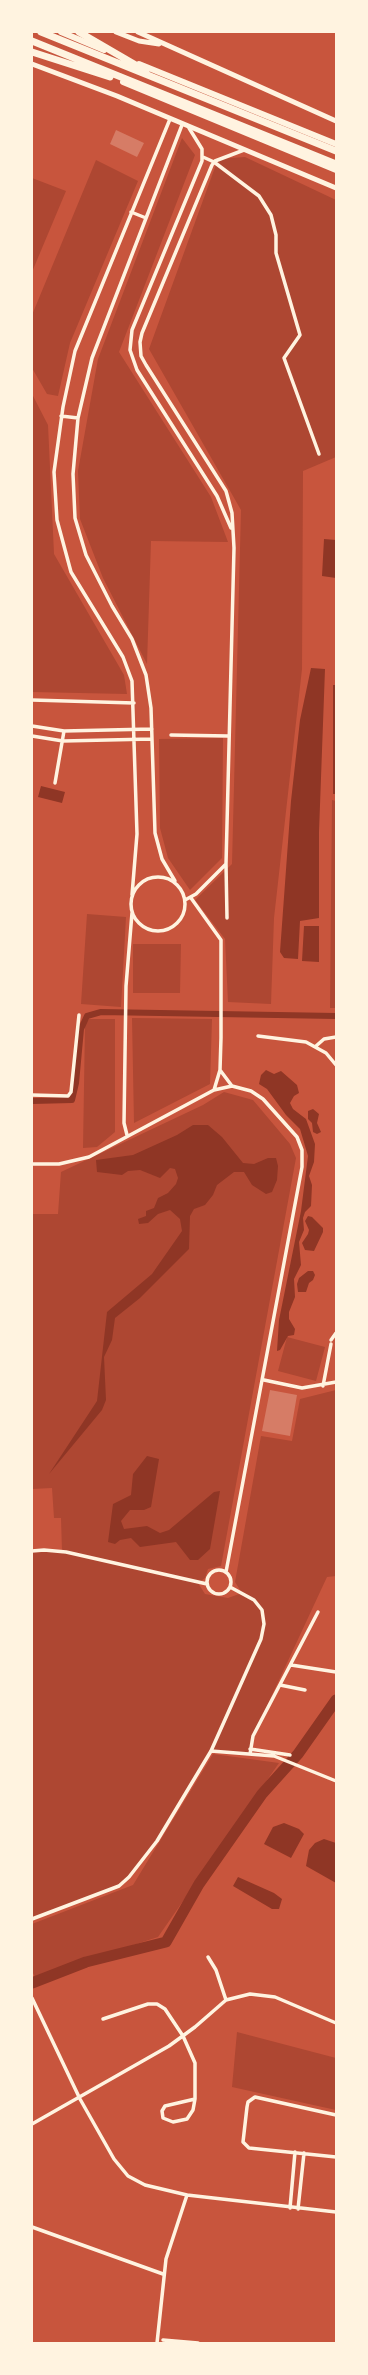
<!DOCTYPE html>
<html>
<head>
<meta charset="utf-8">
<style>
  body { margin:0 }
  #map { position:relative; width:368px; height:2375px; overflow:hidden; background:#c8553d; font-family:Poppins,sans-serif }
  canvas { display:block }
  .frame { position:absolute; inset:0; border:33px solid #fff3e0; pointer-events:none }
</style>
</head>
<body>
<div id="map">
<canvas width="368" height="2375"></canvas>
<div class="frame"></div>
</div>
<script>
const context = document.querySelector('canvas').getContext('2d');
context.lineJoin = 'round';
function fillPath(path, color) { context.fillStyle = color; context.fill(path, 'evenodd'); }
const toPath = rows => new Path2D(rows.map(r => 'M' + r).join(''));
function trace(path, color, width, dash) { context.strokeStyle = color; context.lineWidth = width; context.lineCap = dash ? 'butt' : 'round'; context.setLineDash(dash || []); context.stroke(path); }
fillPath(toPath([
  [182,138,195,155,119,352,211,497,228,542,151,541,147,664,103,578,80,519,78,471,98,359],
  [245,157,336,200,336,457,303,471,302,669,274,918,271,1004,228,1002,225,939,195,900,232,864,241,510,149,349,218,159],
  [96,160,138,181,70,343,58,396,47,394,32,368,32,315],
  [32,178,66,191,32,272],
  [32,394,48,425,54,554,124,675,127,694,32,692],
  [223,738,222,858,190,890,168,858,160,828,159,739],
  [332,800,336,801,336,1008,330,1008],
  [87,914,126,917,121,1007,81,1004],
  [133,944,181,944,180,993,133,993],
  [132,1018,212,1019,210,1084,134,1123],
  [89,1019,115,1019,115,1132,97,1147,83,1148,85,1025],
  [224,1092,253,1100,290,1144,296,1158,221,1566,208,1569,205,1578,198,1583,205,1594,228,1598,242,1593,235,1582,261,1436,292,1441,300,1399,336,1390,336,1576,327,1577,253,1736,250,1754,211,1751,157,1841,123,1882,100,1894,32,1919,32,1551,62,1551,61,1518,54,1518,52,1488,32,1489,32,1214,58,1214,61,1172,203,1105],
  [287,1337,325,1347,316,1381,278,1371],
  [213,1754,279,1763,158,1937,35,1977,32,1971,32,1924,133,1885],
  [237,2032,336,2058,336,2110,232,2087]
]), '#ae4732');
fillPath(toPath([
  [324,539,336,540,336,578,322,576],
  [311,668,325,669,319,832,319,918,300,921,298,959,284,958,280,952,291,801,300,720],
  [333,685,336,685,336,794,333,794],
  [41,786,65,792,62,803,38,797],
  [304,926,319,926,319,962,302,961],
  [266,1070,274,1074,281,1071,297,1085,299,1093,294,1096,290,1103,293,1109,306,1119,315,1144,314,1162,309,1176,312,1185,311,1206,305,1212,303,1218,304,1230,299,1242,301,1265,294,1279,295,1297,289,1312,289,1319,295,1329,294,1335,288,1336,280,1350,277,1351,279,1320,301,1211,308,1156,300,1129,286,1115,267,1089,259,1084,261,1075],
  [313,1109,319,1114,317,1123,321,1132,317,1134,313,1132,312,1123,308,1119,308,1111],
  [193,1125,208,1125,222,1137,243,1163,254,1164,268,1158,276,1158,278,1166,277,1180,272,1192,266,1194,252,1185,244,1172,234,1172,217,1185,213,1195,205,1205,194,1209,190,1216,189,1249,140,1298,115,1318,112,1340,104,1357,106,1400,102,1410,49,1474,97,1401,107,1312,152,1274,182,1231,180,1219,170,1210,158,1214,148,1223,139,1224,138,1219,146,1216,146,1211,154,1208,158,1198,168,1193,176,1184,178,1178,175,1169,170,1168,160,1178,140,1170,128,1171,122,1175,97,1172,96,1160,133,1155,177,1135],
  [308,1216,312,1217,323,1228,323,1232,314,1251,305,1250,302,1243,308,1234,309,1230,305,1221],
  [308,1271,313,1271,315,1275,313,1280,309,1283,306,1292,298,1292,297,1284,299,1278],
  [147,1456,159,1459,151,1507,144,1510,130,1510,121,1521,124,1529,147,1526,160,1533,169,1530,214,1492,220,1491,210,1549,198,1560,190,1560,176,1542,140,1547,131,1538,120,1540,115,1544,108,1542,113,1504,131,1495,133,1474],
  [284,1823,299,1829,304,1834,291,1858,264,1844,273,1827],
  [324,1839,336,1843,336,1883,306,1866,309,1850,315,1843],
  [238,1877,274,1893,282,1899,279,1909,272,1909,233,1886]
]), '#8f3625');
trace(toPath([
  [32,1101,72,1100,76,1083,81,1029,87,1016,101,1012,336,1016]
]), '#8f3625', 6);
trace(toPath([
  [32,1983,86,1962,166,1942,199,1884,262,1794,298,1754,336,1700]
]), '#8f3625', 11);
fillPath(toPath([
  [116,130,144,143,137,157,110,144],
  [270,1390,297,1395,290,1436,262,1431]
]), '#d67c66');
trace(toPath([
  [189,128,202,149,202,161,132,330,130,350,137,370,217,496,231,528],
  [203,157,214,162,259,196,271,215,276,235,276,253,300,335,284,358,319,454],
  [131,212,146,218],
  [61,416,78,418],
  [32,700,134,703],
  [32,726,64,731,152,729],
  [171,735,228,736],
  [32,736,63,741,152,739],
  [55,783,64,731],
  [226,864,227,918],
  '131 904a27 27 0 1 1 54 0a27 27 0 1 1-54 0Z',
  [175,881,162,859,155,833,151,708,146,675,132,639,112,606,86,555,75,518,73,474,78,418,92,358,182,125],
  [132,895,137,834,132,681,123,657,71,572,57,520,54,472,63,407,75,351,170,119],
  [191,898,221,940,221,1038,220,1070,214,1090],
  [185,900,196,894,226,864,234,548,232,513,226,491,146,365,141,356,140,342,142,333,212,165,215,161,244,150],
  [258,1036,306,1042,326,1053,336,1065],
  [316,1046,324,1039,336,1037],
  [220,1070,232,1086],
  [32,1095,68,1096,71,1092,79,1015],
  [127,1135,124,1123,126,986,132,913],
  [32,1164,59,1164,89,1157,214,1090,232,1086,251,1091,263,1099,297,1137,302,1150,302,1167,226,1572],
  [331,1340,336,1333],
  [264,1380,302,1388,336,1382],
  [323,1386,331,1344],
  [32,1551,44,1550,66,1552,207,1584],
  '207 1582a12 12 0 1 1 24 0a12 12 0 1 1-24 0Z',
  [291,1665,336,1672],
  [280,1685,305,1690],
  [250,1749,290,1755],
  [211,1751,274,1756,336,1781],
  [250,1754,253,1736,318,1612],
  [32,1919,119,1886,129,1877,157,1841,211,1751,261,1639,264,1624,262,1610,254,1600,230,1587],
  [208,1957,216,1970,226,2000],
  [32,1998,80,2099,114,2159,128,2176,145,2185,187,2195,336,2212],
  [103,2019,148,2004,157,2004,165,2009,183,2036,195,2063,195,2099],
  [195,2099,193,2110,187,2119,173,2122,163,2118,162,2111,165,2106,195,2099],
  [336,2115,255,2097,248,2102,247,2107,243,2142,249,2148,336,2157],
  [32,2124,169,2046,195,2027,226,2000,250,1994,275,1997,336,2023],
  [290,2208,295,2152],
  [298,2209,304,2153],
  [32,2227,163,2274],
  [163,2340,198,2343],
  [157,2343,166,2259,187,2195]
]), '#fff3e0', 3.5);
trace(toPath([
  [116,32,139,41,159,44],
  [138,32,336,121],
  [32,64,117,96,336,188]
]), '#fff3e0', 5);
trace(toPath([
  [61,32,104,50],
  [139,64,336,144],
  [123,82,336,170]
]), '#fff3e0', 6);
trace(toPath([
  [41,32,336,151],
  [79,32,146,71],
  [32,41,336,164],
  [32,52,110,77]
]), '#fff3e0', 7);
</script>
</body>
</html>
